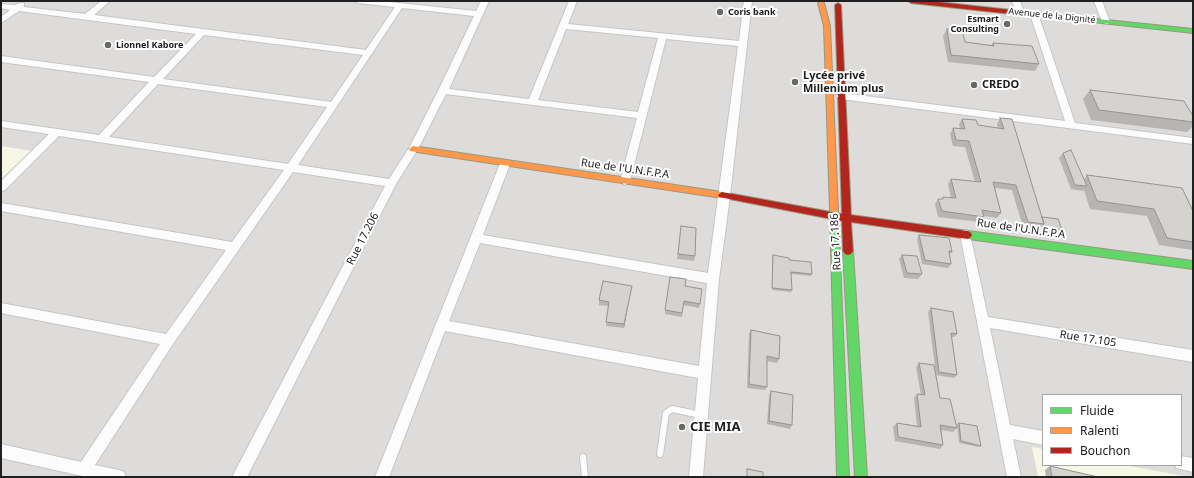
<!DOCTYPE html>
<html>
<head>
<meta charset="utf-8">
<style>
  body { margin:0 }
  #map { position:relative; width:1194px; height:478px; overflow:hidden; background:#eeede9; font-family:"Noto Sans",sans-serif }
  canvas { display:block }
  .frame { position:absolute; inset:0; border:2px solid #202020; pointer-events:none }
  .legend { position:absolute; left:1042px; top:394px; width:140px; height:72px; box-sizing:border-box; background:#fff; border:1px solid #a6a6a6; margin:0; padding:5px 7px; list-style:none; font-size:12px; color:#202020 }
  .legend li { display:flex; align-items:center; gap:8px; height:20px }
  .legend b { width:20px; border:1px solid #a6a6a6 }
</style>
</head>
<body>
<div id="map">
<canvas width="1194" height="478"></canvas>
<div class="frame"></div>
<ul class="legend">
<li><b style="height:5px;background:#63d668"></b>Fluide</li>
<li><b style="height:5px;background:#ff974d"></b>Ralenti</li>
<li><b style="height:5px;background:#b3261e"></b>Bouchon</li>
</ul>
</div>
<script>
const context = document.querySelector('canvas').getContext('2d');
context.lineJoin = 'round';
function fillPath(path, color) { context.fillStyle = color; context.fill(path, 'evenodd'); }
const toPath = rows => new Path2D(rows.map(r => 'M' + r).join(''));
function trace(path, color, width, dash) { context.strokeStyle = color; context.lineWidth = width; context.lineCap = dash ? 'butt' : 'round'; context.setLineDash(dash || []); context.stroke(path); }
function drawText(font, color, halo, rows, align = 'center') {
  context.font = font + ' "Noto Sans",sans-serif'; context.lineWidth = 4; context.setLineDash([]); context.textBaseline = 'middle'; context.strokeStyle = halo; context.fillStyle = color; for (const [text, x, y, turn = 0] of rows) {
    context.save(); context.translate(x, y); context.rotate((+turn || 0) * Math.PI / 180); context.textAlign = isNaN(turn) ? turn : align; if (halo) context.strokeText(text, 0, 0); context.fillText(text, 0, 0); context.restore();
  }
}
fillPath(toPath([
  [1,1,1193,1,1193,477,1,477],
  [1043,395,1181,395,1181,465,1043,465]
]), '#dddcda');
fillPath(toPath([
  [1,146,32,151,1,180],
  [1032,447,1043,449,1043,465,1125,465,1189,477,1038,477]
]), '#f7f7e5');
const lane = toPath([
  [660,454,666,413,672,409,701,415],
  [583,457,585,477]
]);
const street = toPath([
  [101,1,110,1,94,15,366,50,395,7,358,3,354,1,380,1,476,11,481,1,489,1,449,89,529,99,569,1,577,1,568,24,739,41,744,1,752,1,730,196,719,279,703,477,689,477,698,378,445,331,389,477,375,477,501,161,505,160,510,164,483,235,708,273,738,46,666,39,630,181,625,185,620,181,637,118,446,94,418,149,396,184,247,477,232,477,385,186,293,172,173,344,95,465,119,470,124,472,126,477,87,477,1,458,1,444,81,462,160,344,1,313,1,303,166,334,226,250,1,211,1,203,232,242,284,170,59,136,5,190,1,191,1,181,49,134,1,127,1,121,99,135,149,82,1,62,1,56,154,77,196,34,19,11,1,23,1,17,10,10,1,8,1,4,15,5,21,3,24,3,24,7,85,14,101,1],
  [402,8,474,16,438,91,409,148,389,179,298,165,402,8],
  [566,29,658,38,638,112,538,100,566,29],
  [204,35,363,55,331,102,163,79,204,35],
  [158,84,327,107,288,164,109,137,158,84],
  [480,243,707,283,699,366,449,321,480,243],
  [1012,1,1020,1,1024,13,1023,15,1017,15,1012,1],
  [1094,1,1102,1,1110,22,1109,24,1106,24,1102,22,1094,1],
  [1031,12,1038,14,1075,123,1193,138,1193,144,841,99,836,96,841,93,1065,121,1030,14,1031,12],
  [965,230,969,231,970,234,988,317,1193,350,1193,362,990,328,1010,425,1043,431,1043,445,1013,439,1021,477,1007,477,960,234,961,231,965,230],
  [1181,456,1193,458,1193,472,1176,468,1175,465,1181,465,1181,456]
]);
const fast = toPath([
  [1030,12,1193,29,1193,33,1028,15,1027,14,1030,12],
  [834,207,838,210,849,477,837,477,830,210,834,207],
  [968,231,1193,261,1193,269,968,239,965,237,964,235,965,233,968,231],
  [848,247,851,248,853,251,867,477,855,477,843,251,845,248,848,247]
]);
const slow = toPath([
  [821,1,824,3,830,26,838,210,834,213,830,210,824,26,818,3,821,1],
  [413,146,722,192,726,195,722,198,410,151,409,149,413,146]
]);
const jam = toPath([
  [908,1,929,1,1030,12,1033,14,1030,16,911,3,908,1],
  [838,3,841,5,851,215,968,231,971,233,972,235,971,237,968,239,851,222,853,251,851,254,848,255,845,254,843,251,842,221,719,197,718,195,722,192,842,214,835,5,838,3]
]);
trace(lane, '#c7c6c5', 8);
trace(street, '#c7c6c5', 2);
trace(fast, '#979a7f', 2);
trace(slow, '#979a7f', 2);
trace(jam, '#979a7f', 2);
trace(lane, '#fcfcfc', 6);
fillPath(street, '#fcfcfc');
fillPath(fast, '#63d668');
fillPath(slow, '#ff974d');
fillPath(jam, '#b3261e');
fillPath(toPath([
  [947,29,965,42,991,45,993,43,1039,64,1035,71,948,62,943,36],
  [1090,90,1193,116,1193,126,1187,132,1091,120,1083,99],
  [1000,118,1042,217,1062,230,1060,233,1042,230,1041,227,1039,229,1023,227,1012,190,995,188,1001,213,997,218,984,216,980,222,938,217,935,204,938,199,942,199,943,197,951,198,948,184,951,179,975,182,965,147,953,146,950,134,953,128,960,129,959,124,962,119,978,125,998,128,997,124],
  [1063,153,1084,180,1087,175,1193,211,1193,250,1159,245,1147,216,1090,209,1084,190,1083,191,1071,189,1059,158],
  [681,226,695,256,694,261,677,259],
  [919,235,952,252,949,255,951,264,948,268,922,264,917,239],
  [773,255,789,260,812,274,811,276,791,274,792,290,791,292,772,290,772,258],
  [902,255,922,274,918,279,904,278,899,259],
  [670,277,685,286,700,304,699,308,683,305,682,317,665,314],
  [631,290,624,328,606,326,608,306,599,305,599,300],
  [931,308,957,334,954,337,951,337,957,375,954,378,936,375,928,312],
  [751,330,779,359,777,363,767,361,767,387,765,390,747,388,749,334],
  [919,363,940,398,957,428,953,432,941,430,943,445,940,449,895,441,893,427,897,423,917,426,914,398,917,394,921,395,916,367],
  [771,391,792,425,790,429,767,424,769,395],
  [959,423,981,446,979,447,959,443,957,424],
  [1050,466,1098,477,1046,477,1045,470]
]), '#b7b5b3');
fillPath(toPath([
  [632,286,631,290,624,328,624,324]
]), '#959492');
const building = toPath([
  [947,29,962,30,965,42,994,46,993,43,1032,46,1039,64,951,55,947,29],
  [1090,90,1184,101,1193,116,1193,122,1099,110,1090,90],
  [1000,118,1012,119,1044,224,1028,222,1016,185,993,182,1001,213,982,210,984,217,942,211,938,199,943,199,943,197,956,198,951,179,981,182,969,141,956,140,953,128,965,129,962,119,976,120,978,125,1004,129,1000,118],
  [1071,150,1087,186,1075,185,1063,153,1071,150],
  [1087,175,1182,188,1193,211,1193,242,1167,238,1154,209,1097,201,1087,175],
  [1042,217,1058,219,1062,230,1044,228,1043,225,1044,224,1042,217],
  [681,226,696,228,695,256,678,254,681,226],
  [919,235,949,238,952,252,949,251,951,264,925,260,919,235],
  [773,255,789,258,789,260,811,262,812,274,791,272,792,290,772,288,773,255],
  [902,255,917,256,922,274,907,273,902,255],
  [670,277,686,279,685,286,702,289,700,304,684,301,682,313,665,310,670,277],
  [603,281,632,286,624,324,606,322,609,302,599,300,603,281],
  [931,308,953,312,957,334,951,333,957,375,939,372,931,308],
  [751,330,780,336,779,359,767,356,767,387,749,384,751,330],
  [919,363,934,365,940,398,950,399,957,428,940,425,943,445,898,437,897,423,921,427,917,394,925,395,919,363],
  [771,391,793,395,792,425,769,421,771,391],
  [959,423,977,426,981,446,961,441,959,423],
  [1050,466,1098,477,1052,477,1050,466],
  [747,469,763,472,763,477,747,477,747,469]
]);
fillPath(building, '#d5d3d0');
trace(building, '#959492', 1);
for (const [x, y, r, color] of [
  [720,12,4,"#686866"],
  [1007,24,4,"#686866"],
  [108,45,4,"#686866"],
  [795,82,4,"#686866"],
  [974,85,4,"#686866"],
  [682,427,4,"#686866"]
]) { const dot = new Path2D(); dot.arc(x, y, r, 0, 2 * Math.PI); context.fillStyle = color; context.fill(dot); trace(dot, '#fff', 1.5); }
drawText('bold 9px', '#202020', '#fff', [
  ["Coris bank",728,12],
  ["Esmart",999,19,"right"],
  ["Consulting",999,29,"right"],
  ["Lionnel Kabore",116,45]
], 'left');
drawText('9px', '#202020', '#fff', [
  ["Avenue de la Dignité",1052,16,6]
]);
drawText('bold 11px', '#202020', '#fff', [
  ["Lycée privé",803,76],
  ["Millenium plus",803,89],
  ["CREDO",982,85]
], 'left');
drawText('11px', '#202020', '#fff', [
  ["Rue de l'U.N.F.P.A",625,169,8],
  ["Rue de l'U.N.F.P.A",1021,229,8],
  ["Rue 17.206",363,239,-63],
  ["Rue 17.186",836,242,-93],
  ["Rue 17.105",1088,339,9]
]);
drawText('bold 13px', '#202020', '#fff', [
  ["CIE MIA",690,427]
], 'left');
</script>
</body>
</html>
